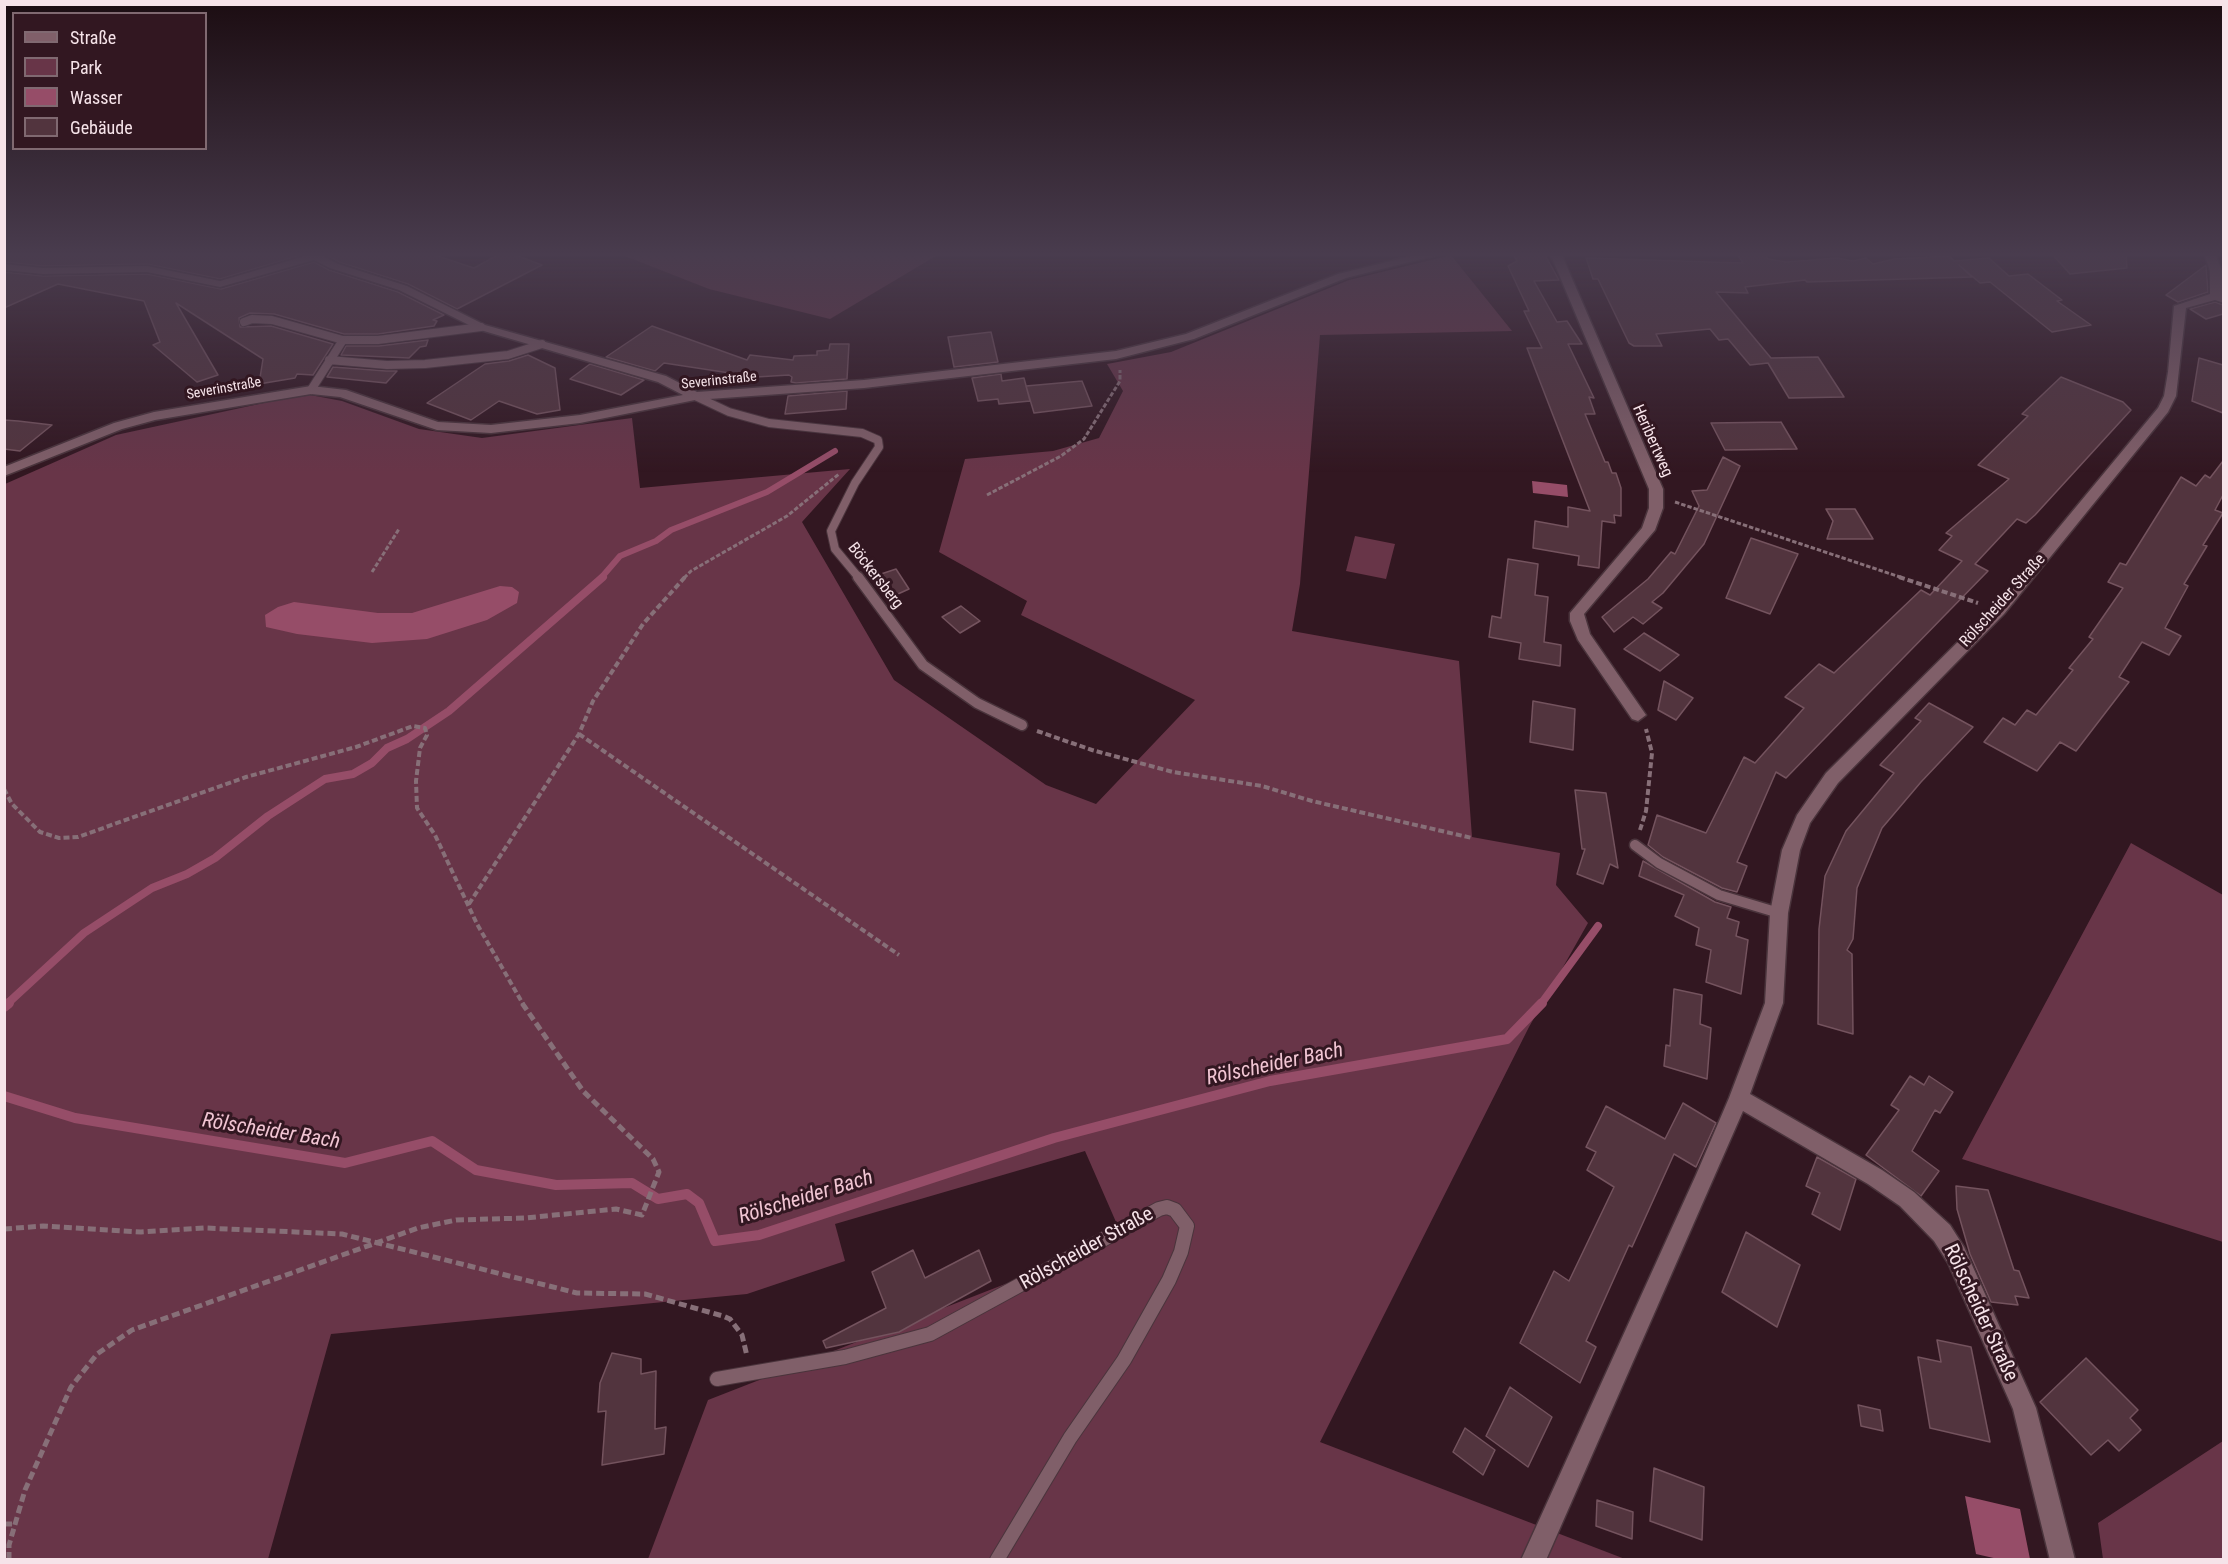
<!DOCTYPE html>
<html>
<head>
<meta charset="utf-8">
<style>
  body { margin:0 }
  #map { position:relative; width:2228px; height:1564px; overflow:hidden; background:#321721; font-family:"Roboto Condensed",sans-serif }
  canvas { display:block }
  .frame { position:absolute; inset:0; border:6px solid #f6e3e9; pointer-events:none }
  .legend { position:absolute; left:12px; top:12px; width:195px; height:138px; box-sizing:border-box; background:#321721; border:2px solid #806971; margin:0; padding:8px 10px; list-style:none; font-size:18px; color:#f6e3e9 }
  .legend li { display:flex; align-items:center; gap:12px; height:30px }
  .legend b { width:30px; border:2px solid #806971 }
</style>
</head>
<body>
<div id="map">
<canvas width="2228" height="1564"></canvas>
<div class="frame"></div>
<ul class="legend">
<li><b style="height:8px;background:#805f69"></b>Straße</li>
<li><b style="height:16px;background:#683548"></b>Park</li>
<li><b style="height:16px;background:#964d68"></b>Wasser</li>
<li><b style="height:16px;background:#52343e"></b>Gebäude</li>
</ul>
</div>
<script>
const context = document.querySelector('canvas').getContext('2d');
context.lineJoin = 'round';
function fillPath(path, color) { context.fillStyle = color; context.fill(path, 'evenodd'); }
const toPath = rows => new Path2D(rows.map(r => 'M' + r).join(''));
function trace(path, color, width, dash) { context.strokeStyle = color; context.lineWidth = width; context.lineCap = dash ? 'butt' : 'round'; context.setLineDash(dash || []); context.stroke(path); }
function drawText(font, color, halo, rows, align = 'center') {
  context.font = font + ' "Roboto Condensed",sans-serif'; context.lineWidth = 6; context.setLineDash([]); context.textBaseline = 'middle'; context.strokeStyle = halo; context.fillStyle = color; for (const [text, x, y, turn = 0] of rows) {
    context.save(); context.translate(x, y); context.rotate((+turn || 0) * Math.PI / 180); context.textAlign = isNaN(turn) ? turn : align; if (halo) context.strokeText(text, 0, 0); context.fillText(text, 0, 0); context.restore();
  }
}
fillPath(toPath([
  [617,253,941,253,830,319,709,289],
  [1451,255,1512,331,1320,335,1300,584,1292,631,1459,661,1472,837,1560,853,1556,885,1588,923,1529,1027,1320,1442,1625,1559,648,1559,708,1400,1123,1238,1085,1151,835,1224,845,1261,747,1294,331,1334,268,1559,5,1560,5,484,116,435,305,394,342,401,419,429,482,438,632,418,640,488,850,469,802,522,894,680,1046,785,1096,804,1195,700,1021,615,1027,601,939,552,965,459,1053,451,1099,438,1123,391,1107,364,1171,352,1349,280],
  [1355,536,1395,544,1386,579,1346,571],
  [2131,843,2223,895,2223,1242,1962,1159],
  [2223,1441,2223,1559,2103,1559,2098,1523]
]), '#683548');
fillPath(toPath([
  [1532,481,1567,485,1568,497,1533,493],
  [500,586,512,587,519,592,517,603,487,620,427,639,372,643,297,634,266,627,265,615,278,607,294,602,378,613,412,613],
  [1965,1496,2020,1509,2030,1559,1998,1559,1976,1554]
]), '#964d68');
trace(toPath([
  [601,578,620,556,656,541,671,530,767,492,835,451]
]), '#964d68', 6);
trace(toPath([
  [7,1004,84,933,152,888,187,874,215,858,268,816,325,779,353,774,372,763,387,748,407,739,449,711,603,577],
  [1541,1004,1598,926]
]), '#964d68', 8);
trace(toPath([
  [4,1007,9,1003],
  [4,1096,75,1118,345,1163,432,1141,476,1170,556,1185,632,1183,658,1199,687,1194,699,1203,715,1241,759,1235,1054,1138,1270,1081,1507,1039,1542,1003]
]), '#964d68', 10);
const building = toPath([
  [4,253,301,253,301,255,220,279,147,264,43,266,4,262,4,253],
  [323,253,429,253,474,268,501,253,510,253,542,265,457,309,408,284,339,262,323,253],
  [1512,253,1544,253,1559,280,1534,281,1557,322,1567,321,1582,344,1568,344,1594,398,1589,397,1595,414,1585,414,1605,462,1608,462,1612,473,1616,473,1621,488,1621,516,1614,515,1615,523,1602,521,1599,568,1578,565,1579,556,1533,548,1535,521,1568,527,1568,507,1590,511,1527,348,1542,348,1524,311,1529,311,1508,266,1517,261,1512,253],
  [2051,253,2126,253,2127,268,2070,274,2051,253],
  [1738,255,1766,255,1768,259,1786,262,1837,258,1853,261,1866,258,1873,264,1894,259,1950,256,1954,261,1989,258,2009,276,2028,274,2062,300,2057,301,2091,325,2052,332,1990,282,1980,283,1959,265,1972,277,1807,282,1805,280,1745,287,1748,293,1716,292,1771,358,1818,357,1844,397,1789,398,1768,363,1750,365,1728,339,1719,340,1710,329,1656,334,1662,346,1634,346,1629,343,1598,279,1593,279,1586,258,1743,263,1738,255],
  [314,262,329,270,398,292,444,315,433,320,437,321,434,326,378,334,344,334,274,314,250,313,239,318,240,327,271,326,333,344,313,375,297,374,295,378,259,384,263,359,176,303,218,375,197,382,153,345,160,342,144,301,58,284,4,308,4,272,43,276,147,274,221,289,314,262],
  [2206,265,2208,292,2178,302,2166,295,2206,265],
  [2215,302,2223,305,2223,314,2206,319,2190,309,2215,302],
  [652,326,747,360,750,355,793,360,794,356,817,355,817,351,829,350,830,344,849,344,847,379,796,383,791,382,792,377,789,375,756,377,664,363,655,371,606,357,652,326],
  [991,332,998,362,954,367,948,337,991,332],
  [428,340,426,346,420,347,409,358,341,355,346,346,379,346,428,340],
  [528,355,555,368,560,410,537,414,499,401,471,420,427,403,485,364,509,361,528,355],
  [2199,358,2223,365,2223,413,2192,401,2199,358],
  [590,364,644,380,621,395,570,379,590,364],
  [333,367,386,371,397,371,386,383,327,377,333,367],
  [1001,374,1002,381,1024,378,1030,401,999,404,998,399,978,401,972,378,1001,374],
  [2061,377,2123,402,2131,410,2035,515,2026,523,2017,519,1975,564,1988,571,1786,778,1776,772,1737,862,1747,866,1737,892,1722,888,1663,857,1648,845,1657,815,1706,833,1744,757,1755,763,1804,708,1785,697,1819,664,1834,673,1921,590,1930,595,1962,561,1939,550,1952,536,1946,533,2009,479,1978,465,2028,416,2022,414,2061,377],
  [1082,381,1092,406,1034,413,1026,386,1082,381],
  [847,391,846,409,785,414,788,396,847,391],
  [4,420,18,421,52,425,20,451,4,449,4,420],
  [1781,422,1797,449,1725,450,1711,423,1781,422],
  [1723,457,1740,466,1704,544,1663,593,1652,602,1662,608,1643,624,1633,617,1614,632,1602,617,1648,579,1671,552,1675,554,1699,506,1692,491,1707,490,1723,457],
  [2223,461,2223,495,2215,510,2223,513,2203,545,2207,546,2184,584,2188,586,2165,628,2181,636,2169,655,2142,642,2119,677,2129,682,2076,751,2060,742,2037,771,1984,742,2003,718,2015,725,2027,710,2036,715,2073,670,2069,668,2093,639,2089,637,2123,588,2108,582,2120,563,2126,565,2181,477,2196,486,2205,475,2210,478,2223,461],
  [1826,509,1855,509,1873,539,1827,539,1833,521,1826,509],
  [1751,538,1798,554,1770,614,1726,598,1751,538],
  [1508,559,1538,564,1535,595,1548,597,1544,642,1561,645,1560,666,1519,659,1521,643,1489,637,1492,616,1501,618,1508,559],
  [896,569,909,589,889,598,875,576,896,569],
  [961,606,980,621,960,633,942,617,961,606],
  [1644,633,1679,655,1660,671,1624,649,1644,633],
  [1664,681,1693,698,1676,720,1658,710,1664,681],
  [1533,701,1575,709,1573,750,1530,742,1533,701],
  [1929,703,1973,727,1921,782,1882,828,1857,888,1853,939,1847,950,1852,954,1853,1034,1818,1024,1819,929,1825,876,1846,831,1894,773,1880,765,1921,721,1915,718,1929,703],
  [1575,790,1606,793,1618,868,1610,864,1603,884,1577,874,1585,849,1582,849,1575,790],
  [1643,861,1715,902,1731,907,1727,918,1739,922,1736,936,1748,940,1741,994,1706,982,1711,950,1696,945,1699,928,1675,916,1684,895,1639,876,1643,861],
  [1674,989,1702,995,1700,1024,1711,1028,1707,1079,1664,1066,1666,1045,1670,1046,1674,989],
  [1910,1076,1924,1085,1929,1076,1953,1092,1940,1113,1935,1110,1912,1151,1939,1171,1921,1196,1866,1155,1899,1110,1891,1105,1910,1076],
  [1683,1103,1716,1123,1696,1167,1674,1154,1632,1247,1629,1245,1586,1341,1596,1347,1580,1383,1520,1343,1554,1271,1569,1281,1614,1187,1587,1170,1596,1152,1586,1147,1606,1106,1665,1139,1683,1103],
  [1817,1157,1856,1179,1840,1230,1812,1214,1820,1193,1806,1186,1817,1157],
  [1956,1186,1988,1190,2014,1270,2019,1271,2029,1298,2015,1296,2018,1305,1991,1302,1970,1254,1957,1209,1956,1186],
  [1746,1232,1800,1265,1777,1327,1722,1292,1746,1232],
  [913,1250,925,1278,979,1250,991,1281,899,1332,826,1348,823,1341,886,1308,872,1272,913,1250],
  [1937,1340,1971,1347,1990,1442,1930,1428,1918,1357,1941,1362,1937,1340],
  [612,1353,641,1359,641,1374,656,1371,655,1429,666,1427,664,1454,602,1465,606,1411,598,1412,600,1383,612,1353],
  [2086,1358,2138,1410,2130,1418,2141,1430,2119,1451,2108,1440,2091,1455,2040,1402,2086,1358],
  [1510,1387,1552,1417,1528,1467,1486,1436,1510,1387],
  [1858,1405,1880,1410,1883,1431,1861,1426,1858,1405],
  [1465,1428,1495,1450,1483,1475,1453,1452,1465,1428],
  [1654,1468,1704,1487,1702,1540,1650,1521,1654,1468],
  [1597,1500,1633,1512,1632,1539,1596,1526,1597,1500]
]);
fillPath(building, '#52343e');
trace(building, '#74535e', 1.5);
const serviceFar2 = toPath([
  [244,322,252,319,272,320,343,340,311,390],
  [343,340,378,340,481,327],
  [329,360,387,365,425,364,508,355,542,344],
  [695,396,729,412,769,423,862,433,878,440,879,447,855,483,831,531,835,549,859,578]
]);
const serviceFar1 = toPath([
  [858,577,923,665,977,703,1022,725],
  [1635,845,1659,863,1719,895,1779,913]
]);
const service = toPath([
  [717,1379,845,1357,930,1334,1159,1209,1167,1207,1175,1210,1187,1226,1181,1252,1169,1280,1124,1360,1070,1438,997,1560]
]);
const minor = toPath([
  [303,253,317,253,338,264,407,286,485,325,666,376,697,392,864,380,1116,351,1186,334,1338,274,1424,253,1445,253,1346,278,1194,339,1116,359,864,388,695,400,580,423,491,433,437,430,340,397,311,394,155,420,122,429,4,476,4,467,114,423,154,412,311,386,346,390,438,422,491,425,580,415,683,395,658,382,477,329,399,290,330,268,314,260,220,287,147,272,43,274,4,270,4,264,43,268,147,266,220,281,305,256,303,253],
  [1550,253,1561,253,1663,489,1663,508,1655,530,1584,614,1590,634,1646,715,1638,721,1632,719,1578,640,1570,621,1570,613,1642,528,1649,508,1649,489,1550,253],
  [2204,253,2215,253,2222,271,2224,303,2215,300,2186,308,2176,396,2168,412,2004,614,1838,783,1810,823,1800,850,1788,913,1783,1003,1750,1094,1882,1170,1914,1192,1950,1225,1964,1247,2036,1408,2075,1560,2050,1560,2013,1409,1948,1263,1934,1241,1900,1206,1868,1184,1743,1111,1546,1560,1521,1560,1696,1175,1729,1098,1765,1003,1770,913,1782,850,1797,815,1826,773,1994,606,2158,408,2164,396,2168,372,2174,306,2210,294,2210,271,2204,253]
]);
trace(serviceFar2, '#4a343c', 10);
trace(serviceFar1, '#4a343c', 13);
trace(service, '#4a343c', 16);
trace(minor, '#4a343c', 3);
trace(toPath([
  [987,495,1061,456,1084,439,1120,381,1120,370],
  [1675,502,1903,578],
  [372,572,399,529],
  [684,578,691,571,787,516,839,474]
]), '#876f78', 3, [4.5, 2]);
trace(toPath([
  [1899,577,1978,603],
  [1037,731,1092,750,1173,772,1262,786,1312,801,1472,838],
  [579,734,899,955],
  [4,789,12,804,40,832,59,838,78,837,246,777,356,747,413,726,425,728,427,735,420,748,416,781,417,808,435,835,477,924,523,1004],
  [1640,830,1646,811,1652,753,1646,729],
  [469,904,579,734,593,701,643,624,685,577]
]), '#876f78', 4, [6, 3]);
trace(toPath([
  [4,1229,43,1226,141,1232,205,1228,342,1234,577,1293,645,1294,723,1316,730,1319,742,1335,747,1356],
  [4,1524,14,1524],
  [9,1560,9,1545,25,1490,71,1387,97,1354,132,1330,418,1228,456,1220,525,1218,616,1209,642,1215,659,1172,653,1159,583,1091,522,1003]
]), '#876f78', 5, [8, 4]);
trace(serviceFar2, '#805f69', 8);
trace(serviceFar1, '#805f69', 10);
trace(service, '#805f69', 14);
fillPath(minor, '#805f69');
const sky = context.createLinearGradient(0, 0, 0, 472);
sky.addColorStop(0, '#1c0d12');
sky.addColorStop(0.54, '#493c4e');
sky.addColorStop(1, '#493c4e00');
context.fillStyle = sky;
context.fillRect(0, 0, 2228, 472);
drawText('14px', '#f6e3e9', '#321721', [
  ["Severinstraße",719,381,-6],
  ["Severinstraße",224,389,-10]
]);
drawText('16px', '#f6e3e9', '#321721', [
  ["Heribertweg",1652,441,66],
  ["Böckersberg",875,576,52],
  ["Rölscheider Straße",2003,601,-48]
]);
drawText('20px', '#f6e3e9', '#321721', [
  ["Rölscheider Straße",1087,1249,-29],
  ["Rölscheider Straße",1980,1313,65]
]);
drawText('italic 21px', '#f1c5d3', '#321721', [
  ["Rölscheider Bach",1275,1065,-12],
  ["Rölscheider Bach",271,1132,9],
  ["Rölscheider Bach",806,1198,-17]
]);
</script>
</body>
</html>
